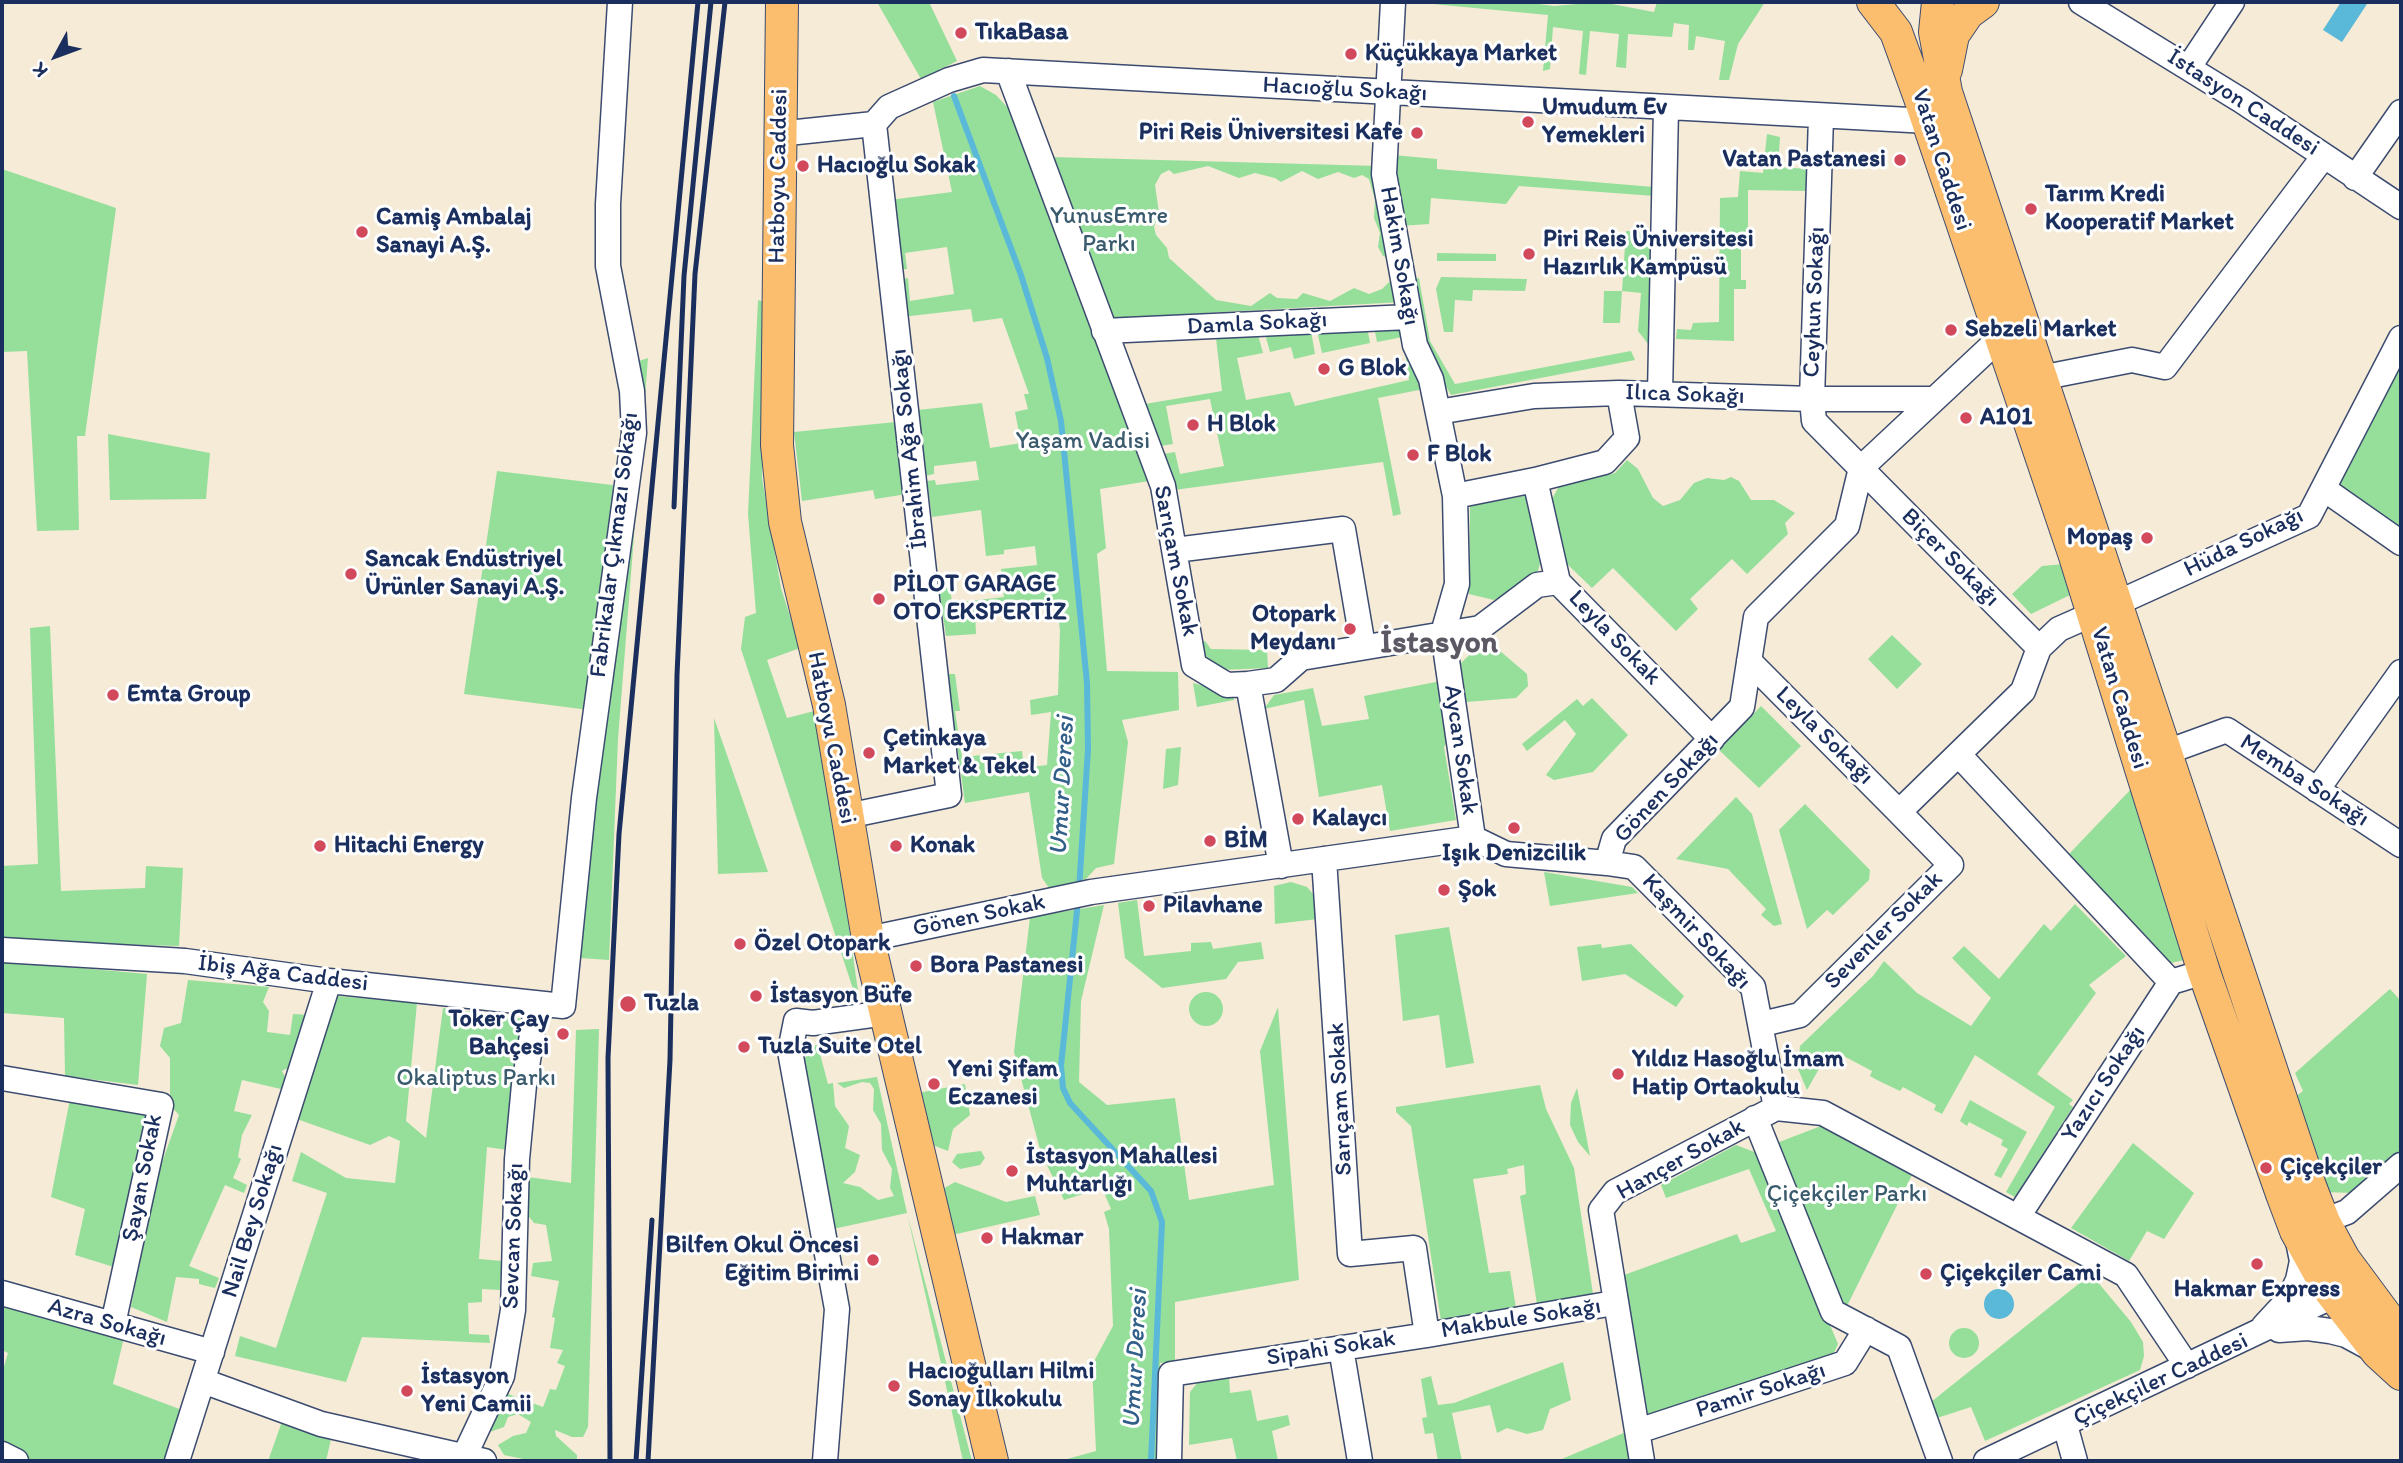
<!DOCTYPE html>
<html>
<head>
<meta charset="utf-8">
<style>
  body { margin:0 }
  #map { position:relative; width:2403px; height:1463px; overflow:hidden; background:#f5ebd6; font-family:Itim,sans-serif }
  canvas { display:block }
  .frame { position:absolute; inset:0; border:4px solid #1b2f5e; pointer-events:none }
  .north { position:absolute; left:21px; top:21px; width:70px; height:70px; -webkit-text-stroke:5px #fff; paint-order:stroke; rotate:229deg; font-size:19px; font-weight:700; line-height:28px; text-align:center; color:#1b2f5e }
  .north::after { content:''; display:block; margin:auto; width:24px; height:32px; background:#1b2f5e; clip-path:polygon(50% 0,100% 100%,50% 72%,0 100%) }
</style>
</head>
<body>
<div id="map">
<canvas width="2403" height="1463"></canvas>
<div class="frame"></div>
<div class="north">K</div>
</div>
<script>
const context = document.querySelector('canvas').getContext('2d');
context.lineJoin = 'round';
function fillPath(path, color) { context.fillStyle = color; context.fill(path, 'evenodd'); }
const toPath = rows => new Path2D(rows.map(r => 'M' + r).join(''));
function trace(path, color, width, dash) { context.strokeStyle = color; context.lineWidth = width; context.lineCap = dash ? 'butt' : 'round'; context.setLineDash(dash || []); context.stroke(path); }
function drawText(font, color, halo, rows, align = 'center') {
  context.font = font + ' Itim,sans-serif'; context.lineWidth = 6; context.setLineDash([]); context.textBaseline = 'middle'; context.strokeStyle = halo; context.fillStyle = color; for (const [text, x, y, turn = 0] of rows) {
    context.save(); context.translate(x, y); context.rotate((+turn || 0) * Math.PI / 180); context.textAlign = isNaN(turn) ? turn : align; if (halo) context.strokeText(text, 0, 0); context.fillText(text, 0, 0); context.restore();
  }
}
fillPath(toPath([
  [877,2,929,2,957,61,921,79],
  [1412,2,1524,2,1554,6,1601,2,1654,12,1657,2,1765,2,1738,44,1729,80,1719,80,1725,41,1696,36,1694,50,1688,50,1689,25,1674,23,1672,37,1628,34,1626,68,1616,67,1619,34,1590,31,1586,75,1579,74,1583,31,1553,27,1550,69,1543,71,1548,15],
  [980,86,996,95,1008,108,1149,481,1100,489,1106,548,1097,554,1107,671,1178,672,1179,710,1122,720,1128,742,1114,864,1096,868,1086,879,1049,888,1042,878,1029,792,965,803,947,674,955,674,960,711,955,711,962,757,1022,751,1024,768,1047,765,1051,712,1031,715,1030,700,1058,695,1060,630,1056,601,975,612,976,634,946,636,939,589,950,587,952,603,1004,597,1001,569,1037,565,1035,546,1004,550,1004,554,986,556,981,510,932,517,927,481,935,480,936,485,979,480,976,461,934,466,934,474,925,476,918,410,982,403,990,448,1021,443,1015,412,1028,409,1024,394,1029,394,1002,318,973,322,971,309,902,317,898,280,908,278,910,301,954,294,947,247,905,253,907,269,897,270,889,200,952,192,933,102],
  [1767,134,1780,137,1778,167,1809,169,1808,191,1748,190,1748,237,1741,238,1741,280,1746,280,1746,289,1734,289,1734,341,1676,339,1677,329,1691,330,1693,323,1719,322,1720,198,1738,197,1740,171,1763,173],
  [1393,155,1437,159,1437,169,1654,187,1655,196,1519,186,1506,204,1431,198,1429,224,1400,226],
  [1051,157,1378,166,1389,258,1383,256,1378,247,1380,233,1374,218,1375,200,1369,179,1362,175,1354,178,1338,172,1318,179,1302,171,1281,182,1275,178,1255,173,1239,178,1208,166,1174,174,1169,170,1161,174,1155,185,1159,213,1154,227,1156,235,1167,248,1169,258,1216,300,1251,306,1270,293,1277,298,1297,299,1303,293,1330,301,1354,288,1369,294,1382,289,1391,280,1402,302,1115,318,1110,315],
  [2,169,116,208,85,436,77,436,79,530,37,531,27,351,2,352],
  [1626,231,1654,232,1652,349,1638,331,1641,293,1622,291,1620,323,1603,323,1604,291,1622,291],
  [1437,253,1496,254,1496,261,1437,261],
  [1441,277,1527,279,1525,291,1473,290,1472,301,1455,300,1453,332,1444,332,1436,289],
  [1419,278,1430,341,1455,384,1631,351,1635,360,1451,395,1422,346,1410,280],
  [758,300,764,302,762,478,781,588,800,648,767,660,787,718,818,710,858,991,854,992,741,649,745,617,756,613,748,514],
  [1402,325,1424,389,1378,398,1401,514,1393,516,1383,462,1174,490,1163,454,1175,452,1180,474,1224,466,1210,399,1166,406,1173,444,1160,446,1145,404,1222,391,1216,338,1258,335,1263,353,1237,358,1246,400,1290,392,1295,406,1409,380,1403,337,1377,342,1374,327],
  [1367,327,1370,343,1322,353,1317,331],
  [1311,331,1315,354,1294,359,1291,347,1270,352,1265,334],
  [2401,354,2401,530,2335,487],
  [648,358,618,739,609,960,580,958,633,363],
  [896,422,907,494,875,499,873,490,802,501,794,432],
  [108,434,210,453,206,499,110,500],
  [1627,460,1638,469,1653,498,1663,506,1680,500,1694,483,1707,478,1724,480,1731,477,1739,481,1751,500,1774,500,1795,513,1785,523,1788,534,1747,574,1732,559,1690,599,1698,609,1676,631,1613,568,1592,588,1566,563,1551,501,1559,486,1615,473],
  [497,471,620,486,589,710,464,694],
  [1530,495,1543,552,1538,571,1523,585,1494,600,1469,594,1470,506],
  [2064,564,2074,593,2031,614,2012,594,2042,566],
  [50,626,61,891,145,888,146,866,183,868,179,946,2,941,2,866,38,864,30,628],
  [1892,635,1922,664,1897,689,1868,659],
  [1486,639,1527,674,1528,686,1516,698,1466,702,1461,663],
  [1205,641,1211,649,1267,650,1268,668,1221,670,1204,657,1200,642],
  [1441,681,1450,737,1444,747,1456,820,1390,831,1382,785,1319,797,1304,700,1264,709,1274,695,1313,688,1322,726,1369,719,1364,696],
  [1193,683,1233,694,1234,700,1197,707],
  [1592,698,1628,735,1593,772,1554,780,1546,775,1576,734,1565,720,1527,751,1522,744,1577,699,1583,706],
  [1761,706,1801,746,1759,788,1719,750],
  [714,718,768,872,718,874],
  [1181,747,1178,785,1163,789,1166,749],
  [2134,786,2194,958,2171,963,2069,854],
  [1736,797,1752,814,1782,924,1774,926,1761,915,1766,909,1728,869,1676,859],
  [1805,804,1870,870,1869,880,1833,915,1827,910,1807,929,1779,830],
  [1544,872,1632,887,1638,893,1550,906],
  [1291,882,1307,887,1314,895,1318,919,1275,924,1274,886],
  [1137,900,1144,956,1191,951,1191,943,1211,942,1213,949,1261,942,1264,959,1238,962,1226,979,1162,988,1125,958,1118,903],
  [2075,904,2126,956,2089,985,2096,993,2037,1074,2073,1100,2069,1104,2073,1107,2015,1197,2006,1192,2055,1107,1975,1055,1942,1114,1934,1110,1936,1105,1903,1087,1900,1091,1877,1080,1870,1076,1872,1071,1838,1053,1836,1057,1828,1053,1807,1090,1798,1069,1800,1046,1873,976,1884,961,1917,993,1971,1026,1991,998,1952,958,1964,946,1999,979,2044,924,2051,931],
  [1104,905,1081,1001,1079,1082,1107,1105,1175,1098,1189,1200,1274,1185,1260,1051,1278,1007,1299,1280,1175,1302,1175,1362,1160,1363,1158,1461,1060,1461,1096,1451,1092,1365,1113,1326,1109,1229,1104,1212,1111,1209,1102,1188,1064,1200,1041,1153,1014,1052,1030,917],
  [1449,927,1474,1063,1446,1068,1439,1015,1403,1021,1395,935],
  [1601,944,1602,948,1631,944,1684,996,1676,1007,1625,974,1582,981,1577,947],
  [2,961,147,974,138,1085,65,1076,64,1018,2,1013],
  [188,980,269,987,263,1002,269,1011,267,1032,290,1035,293,1014,310,1015,292,1066,282,1071,286,1079,281,1089,242,1080,234,1111,252,1115,242,1135,238,1157,241,1159,233,1178,247,1185,244,1193,225,1185,189,1266,219,1278,215,1288,199,1284,199,1279,176,1277,167,1322,131,1307,155,1182,179,1115,170,1105,170,1058,160,1046,164,1028,181,1023],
  [2390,989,2401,1001,2401,1152,2353,1193,2324,1192,2290,1101,2303,1091,2295,1073],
  '1189 1009a17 17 0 1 1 34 0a17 17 0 1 1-34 0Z',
  [337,996,417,1003,406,1121,426,1138,443,1008,524,1019,508,1150,487,1147,479,1259,502,1261,500,1290,482,1289,482,1302,468,1303,469,1334,489,1335,490,1343,362,1337,346,1382,235,1356,240,1336,276,1348,327,1193,292,1181,301,1152,346,1178,395,1183,400,1141,389,1136,370,1145,294,1118],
  [599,1029,588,1427,583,1437,572,1437,555,1430,556,1436,577,1455,577,1461,533,1461,504,1455,498,1445,513,1436,526,1433,531,1422,518,1414,508,1417,504,1427,487,1433,503,1392,543,1407,550,1389,556,1390,565,1366,557,1363,563,1350,550,1348,555,1318,552,1317,559,1281,531,1276,533,1263,552,1261,546,1225,534,1223,526,1213,528,1177,571,1183,576,1030],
  [826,1044,819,1050,828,1084,833,1083,835,1106,849,1126,845,1148,860,1155,855,1172,843,1183,860,1187,878,1200,894,1196,890,1188,892,1169,882,1150,881,1124,873,1110,874,1089,870,1083,862,1082,844,1088,837,1083,877,1077,907,1213,972,1461,963,1461,907,1213,833,1229,804,1059,810,1046],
  [965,1084,970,1115,953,1129,948,1151,930,1144,918,1093],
  [1540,1085,1546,1109,1574,1168,1593,1294,1537,1304,1520,1196,1526,1194,1524,1165,1507,1169,1508,1174,1473,1179,1489,1273,1510,1271,1516,1308,1441,1321,1411,1126,1396,1112,1396,1107],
  [1577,1088,1590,1156,1578,1142,1570,1125,1571,1103],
  [70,1099,153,1111,117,1268,75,1255,85,1209,51,1197],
  [1970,1100,2027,1132,2001,1178,1994,1175,2008,1149,2001,1145,2003,1140,1969,1122,1967,1126,1960,1121],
  [1821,1126,1913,1173,1847,1306,1836,1300,1774,1144],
  [2133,1143,2194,1193,2164,1239,2147,1231,2129,1261,2071,1228],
  [1736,1145,1757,1153,1838,1344,1831,1359,1648,1416,1624,1275,1737,1234,1741,1243,1776,1231,1749,1169,1666,1198,1661,1185],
  [981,1151,985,1158,980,1165,960,1169,952,1162,957,1154],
  [955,1182,1006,1202,1035,1196,1040,1215,952,1235,941,1190],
  [2091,1274,2131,1322,2143,1342,2144,1356,2140,1370,1985,1441,1971,1407,1937,1418,1931,1402],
  [2,1301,125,1333,113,1384,182,1410,167,1461,31,1461,2,1447,2,1373,8,1353,2,1350],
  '1949 1343a15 15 0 1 1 30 0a15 15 0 1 1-30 0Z',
  [1563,1362,1571,1400,1550,1409,1543,1430,1527,1434,1507,1428,1497,1433,1490,1405,1452,1413,1462,1461,1438,1461,1433,1433,1425,1434,1422,1418,1427,1417,1421,1379,1431,1376,1438,1405,1454,1403],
  [1229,1377,1230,1393,1251,1390,1257,1421,1288,1415,1290,1425,1272,1431,1278,1461,1237,1461,1232,1438,1189,1445,1190,1392,1198,1382],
  [284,1416,332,1435,326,1461,268,1461],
  [1626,1432,1630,1461,1557,1461]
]), '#95df9b');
fillPath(toPath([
  [2341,2,2367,4,2342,42,2323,30],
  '1984 1304a15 15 0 1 1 30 0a15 15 0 1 1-30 0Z'
]), '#5ab8d9');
trace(toPath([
  [954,96,1021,275,1047,358,1061,421,1087,683,1088,749,1079,890],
  [1078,901,1061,1066,1063,1088,1070,1103,1151,1191,1162,1222,1151,1461]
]), '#5ab8d9', 6);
const minor = toPath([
  [1393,2,1384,174,1415,345,1431,379,1455,496,1457,584,1443,633,1473,838],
  [2081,2,2242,101,2401,207],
  [2189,67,2232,2],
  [1008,71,1163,486,1194,665,1227,685,1248,684,1281,866],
  [1821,117,1812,399,1814,421,2039,648],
  [778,134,874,124,889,107,949,80,983,70,1928,121],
  [2355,178,2401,112],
  [1104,331,1409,317],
  [2040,378,2132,360,2165,367,2324,156],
  [1660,394,1666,108],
  [1438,412,1534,396,1619,393,1812,399,1934,399],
  [1535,480,1558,582,1712,739],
  [2324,489,2401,543],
  [1455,496,1535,480,1605,462,1627,438,1619,393],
  [1175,550,1343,529,1363,646],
  [2115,604,2309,516,2401,338],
  [1749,661,1899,812],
  [1248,684,1276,680,1301,658,1480,628,1537,585,1558,582],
  [2164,753,2227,730,2401,845],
  [1959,755,2171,982],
  [2317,790,2401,672],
  [847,816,949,795,874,124],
  [1607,863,1634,867,1753,987,1776,1108],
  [868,939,1091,892,1473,838,1506,854,1607,863,1614,839,1742,707,1756,617,1847,526,1861,468,2000,338],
  [2,950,185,961,329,981,563,1006,584,798,634,433,632,391,608,266,608,204,620,2],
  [1762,1024,1800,1015,1951,865,1899,812,2023,691,2039,648,2059,629,2093,614],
  [2,1078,161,1105,113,1324],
  [1755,1118,1833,1312,1899,1347,1940,1461],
  [2019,1215,2171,982,2204,972],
  [2,1293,212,1352],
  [2264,1326,2289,1299,2298,1280,2302,1261,2296,1231,2347,1212,2401,1165],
  [2279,1330,2308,1328,2330,1331,2346,1335,2372,1349],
  [1427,1335,1614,1303],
  [1341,1348,1360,1461],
  [203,1381,321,1424,484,1461],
  [2065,1425,2075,1461],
  [1638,1431,1845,1363,1866,1329],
  [2,1454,16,1461],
  [177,1461,329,981],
  [462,1461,502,1376,513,1310,517,1159,524,1085,537,1004],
  [825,1461,837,1309,790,1051,796,1021,813,1023,886,1013],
  [1169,1461,1171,1374,1427,1335,1414,1248,1350,1254,1324,859],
  [1642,1461,1601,1210,1615,1192,1776,1108,1823,1113,2126,1275,2187,1366],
  [1986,1461,2348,1289]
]);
const major = toPath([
  [782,2,777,445,785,522,829,705,868,939,992,1461],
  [1873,2,1896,32,1920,98,2074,553,2204,972,2282,1194,2296,1231,2327,1287,2378,1353,2401,1374],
  [1938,2,1935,32,1946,92,2310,1186,2324,1222,2344,1259,2401,1336],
  [1946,70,1953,35,1968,13,1983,2]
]);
trace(minor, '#3c4b70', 27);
trace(major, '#3c4b70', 34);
trace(minor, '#fff', 24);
trace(major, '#fbbe6e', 32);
trace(toPath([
  [674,507,684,276,711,2],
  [610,1461,608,1058,619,834,698,2],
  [636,1461,652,1220],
  [648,1461,670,1060,677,675,695,274,725,2]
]), '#1b2f5e', 5);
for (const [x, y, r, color] of [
  [961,33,7,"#d1495b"],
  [1351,54,7,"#d1495b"],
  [1528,122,7,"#d1495b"],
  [1417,133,7,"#d1495b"],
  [1900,160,7,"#d1495b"],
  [803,166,7,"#d1495b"],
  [2031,209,7,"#d1495b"],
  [362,232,7,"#d1495b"],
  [1529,254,7,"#d1495b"],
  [1951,330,7,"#d1495b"],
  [1324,369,7,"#d1495b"],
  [1966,418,7,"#d1495b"],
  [1193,425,7,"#d1495b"],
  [1413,455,7,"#d1495b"],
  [2147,538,7,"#d1495b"],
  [351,574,7,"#d1495b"],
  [879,599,7,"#d1495b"],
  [1350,629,7,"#d1495b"],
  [113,695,7,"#d1495b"],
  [869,753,7,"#d1495b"],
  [1298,819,7,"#d1495b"],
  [1514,828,7,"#d1495b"],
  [1210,841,7,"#d1495b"],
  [320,846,7,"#d1495b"],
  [896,846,7,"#d1495b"],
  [1444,890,7,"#d1495b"],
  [1149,906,7,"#d1495b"],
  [740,944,7,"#d1495b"],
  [916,966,7,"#d1495b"],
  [756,996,7,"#d1495b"],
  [628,1004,9,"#d1495b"],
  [563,1034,7,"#d1495b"],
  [744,1047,7,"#d1495b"],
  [1618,1074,7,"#d1495b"],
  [934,1084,7,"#d1495b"],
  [2266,1168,7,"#d1495b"],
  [1012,1171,7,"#d1495b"],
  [987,1238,7,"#d1495b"],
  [873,1260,7,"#d1495b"],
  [2257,1264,7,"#d1495b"],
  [1926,1274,7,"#d1495b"],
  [894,1386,7,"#d1495b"],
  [407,1391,7,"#d1495b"]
]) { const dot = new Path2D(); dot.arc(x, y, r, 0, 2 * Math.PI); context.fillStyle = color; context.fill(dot); trace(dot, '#fff', 2.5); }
drawText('bold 24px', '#1b2f5e', '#fff', [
  ["TıkaBasa",975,33],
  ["Küçükkaya Market",1365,54],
  ["Umudum Ev",1542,108],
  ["Yemekleri",1542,136],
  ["Piri Reis Üniversitesi Kafe",1403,133,"right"],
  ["Vatan Pastanesi",1886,160,"right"],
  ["Hacıoğlu Sokak",817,166],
  ["Tarım Kredi",2045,195],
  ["Kooperatif Market",2045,223],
  ["Camiş Ambalaj",376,218],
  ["Sanayi A.Ş.",376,246],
  ["Piri Reis Üniversitesi",1543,240],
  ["Hazırlık Kampüsü",1543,268],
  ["Sebzeli Market",1965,330],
  ["G Blok",1338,369],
  ["A101",1980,418],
  ["H Blok",1207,425],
  ["F Blok",1427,455],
  ["Mopaş",2133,538,"right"],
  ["Sancak Endüstriyel",365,560],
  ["Ürünler Sanayi A.Ş.",365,588],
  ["PİLOT GARAGE",893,585],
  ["OTO EKSPERTİZ",893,613],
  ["Otopark",1336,615,"right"],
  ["Meydanı",1336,643,"right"],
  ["Emta Group",127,695],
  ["Çetinkaya",883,739],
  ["Market & Tekel",883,767],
  ["Kalaycı",1312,819],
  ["BİM",1224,841],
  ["Hitachi Energy",334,846],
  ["Konak",910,846],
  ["Işık Denizcilik",1514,854,"center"],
  ["Şok",1458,890],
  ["Pilavhane",1163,906],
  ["Özel Otopark",754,944],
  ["Bora Pastanesi",930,966],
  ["İstasyon Büfe",770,996],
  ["Tuzla",644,1004],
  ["Toker Çay",549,1020,"right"],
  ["Bahçesi",549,1048,"right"],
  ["Tuzla Suite Otel",758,1047],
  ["Yıldız Hasoğlu İmam",1632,1060],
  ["Hatip Ortaokulu",1632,1088],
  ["Yeni Şifam",948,1070],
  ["Eczanesi",948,1098],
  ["İstasyon Mahallesi",1026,1157],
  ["Muhtarlığı",1026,1185],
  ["Çiçekçiler",2280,1168],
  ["Hakmar",1001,1238],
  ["Bilfen Okul Öncesi",859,1246,"right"],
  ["Eğitim Birimi",859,1274,"right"],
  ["Çiçekçiler Cami",1940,1274],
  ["Hakmar Express",2257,1290,"center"],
  ["Hacıoğulları Hilmi",908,1372],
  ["Sonay İlkokulu",908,1400],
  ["İstasyon",421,1377],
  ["Yeni Camii",421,1405]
], 'left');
drawText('24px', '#1b2f5e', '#fff', [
  ["Hacıoğlu Sokağı",1345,90,3],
  ["İstasyon Caddesi",2243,103,33],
  ["Vatan Caddesi",1941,160,72],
  ["Hatboyu Caddesi",779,176,-89],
  ["Hakim Sokağı",1399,256,80],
  ["Ceyhun Sokağı",1815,302,-88],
  ["Damla Sokağı",1257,324,-3],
  ["Ilıca Sokağı",1685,395,2],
  ["İbrahim Ağa Sokağı",910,449,-96],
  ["Hüda Sokağı",2244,543,-26],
  ["Fabrikalar Çıkmazı Sokağı",615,545,-83],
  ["Biçer Sokağı",1950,558,45],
  ["Sarıçam Sokak",1175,561,79],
  ["Leyla Sokak",1614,638,46],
  ["Vatan Caddesi",2119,698,73],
  ["Leyla Sokağı",1824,736,45],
  ["Hatboyu Caddesi",831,738,79],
  ["Aycan Sokak",1460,750,82],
  ["Memba Sokağı",2304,781,33],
  ["Gönen Sokağı",1667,788,-47],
  ["Gönen Sokak",979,916,-12],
  ["Sevenler Sokak",1884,931,-45],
  ["Kaşmir Sokağı",1696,932,47],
  ["İbiş Ağa Caddesi",283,974,7],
  ["Yazıcı Sokağı",2104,1084,-57],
  ["Sarıçam Sokak",1341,1099,-93],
  ["Hançer Sokak",1681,1160,-29],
  ["Şayan Sokak",143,1178,-79],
  ["Nail Bey Sokağı",253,1221,-73],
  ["Sevcan Sokağı",514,1236,-88],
  ["Makbule Sokağı",1521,1319,-9],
  ["Azra Sokağı",107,1323,16],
  ["Sipahi Sokak",1331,1349,-9],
  ["Çiçekçiler Caddesi",2161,1380,-25],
  ["Pamir Sokağı",1761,1391,-18]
]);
drawText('24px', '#3a5b6d', '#fff', [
  ["YunusEmre",1109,217],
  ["Parkı",1109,245],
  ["Yaşam Vadisi",1083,442],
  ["Okaliptus Parkı",476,1079],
  ["Çiçekçiler Parkı",1847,1195]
]);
drawText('italic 26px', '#315f89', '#fff', [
  ["Umur Deresi",1063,786,-87],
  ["Umur Deresi",1136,1359,-87]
]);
drawText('bold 32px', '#5c5864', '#fff', [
  ["İstasyon",1439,644]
]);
</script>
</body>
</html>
